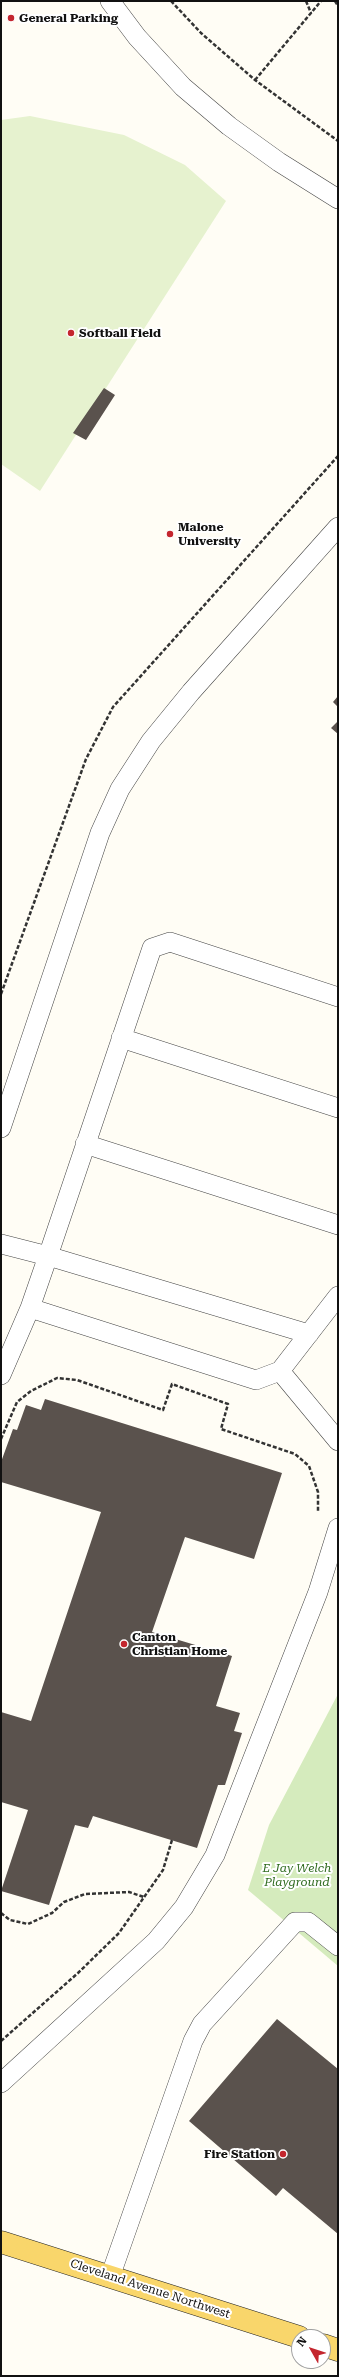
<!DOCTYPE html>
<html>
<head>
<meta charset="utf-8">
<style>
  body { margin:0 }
  #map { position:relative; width:339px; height:2377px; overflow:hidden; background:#fffdf5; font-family:"Roboto Serif",serif }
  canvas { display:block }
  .frame { position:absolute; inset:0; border:2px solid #111; pointer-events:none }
  .north { position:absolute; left:291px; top:2329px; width:40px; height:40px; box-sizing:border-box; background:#fff; border:1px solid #a0a0a0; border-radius:50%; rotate:309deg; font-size:11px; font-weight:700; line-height:16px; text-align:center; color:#111 }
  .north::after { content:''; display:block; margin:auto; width:14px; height:18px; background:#c4262e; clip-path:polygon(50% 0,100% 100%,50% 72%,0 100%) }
</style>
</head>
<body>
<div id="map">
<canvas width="339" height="2377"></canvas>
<div class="frame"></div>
<div class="north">N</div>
</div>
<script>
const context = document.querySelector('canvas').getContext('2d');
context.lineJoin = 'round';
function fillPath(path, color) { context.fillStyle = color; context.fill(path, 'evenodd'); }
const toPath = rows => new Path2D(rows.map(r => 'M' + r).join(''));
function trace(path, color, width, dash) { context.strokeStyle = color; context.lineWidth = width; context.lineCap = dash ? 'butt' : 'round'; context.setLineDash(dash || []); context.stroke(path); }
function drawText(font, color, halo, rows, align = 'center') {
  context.font = font + ' "Roboto Serif",serif'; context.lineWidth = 4; context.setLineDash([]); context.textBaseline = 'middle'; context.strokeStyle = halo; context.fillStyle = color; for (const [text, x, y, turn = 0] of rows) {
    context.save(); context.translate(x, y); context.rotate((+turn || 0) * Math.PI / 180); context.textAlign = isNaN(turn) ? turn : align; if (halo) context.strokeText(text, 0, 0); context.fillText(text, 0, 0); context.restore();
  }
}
fillPath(toPath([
  [338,1694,338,1966,248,1890,269,1825]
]), '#d5ebbd');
fillPath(toPath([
  [30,116,124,135,185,165,226,201,40,491,1,464,1,120]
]), '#e6f2cf');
fillPath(toPath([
  [104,388,115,395,86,440,73,433],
  [338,696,338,707,333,702],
  [338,721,338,734,331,728],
  [45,1399,282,1473,254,1559,185,1537,152,1632,232,1656,216,1706,240,1713,234,1731,242,1733,225,1785,218,1785,197,1848,93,1816,88,1828,75,1825,49,1905,1,1891,28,1810,1,1802,1,1712,31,1721,101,1512,1,1482,1,1462,13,1429,17,1430,26,1405,41,1410],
  [277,2019,338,2069,338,2234,283,2188,276,2196,189,2121]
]), '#5a524d');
const lane = toPath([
  [110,1,137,37,183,87,229,126,279,162,338,199],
  [121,1038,338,1108],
  [1,1128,100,833,120,789,151,741,191,692,338,527],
  [85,1144,338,1225],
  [1,1244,48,1256,152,948,170,942,338,997],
  [30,1308,256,1380,280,1371,338,1296],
  [280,1371,338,1441],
  [1,1375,30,1308,48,1256,309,1334],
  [1,2083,156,1941,184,1907,215,1855,318,1592,338,1528],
  [110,2277,193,2041,202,2024,295,1922,308,1922,338,1946]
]);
const primary = toPath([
  [1,2242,299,2337],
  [323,2345,338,2350]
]);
trace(lane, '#444', 20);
trace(primary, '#222', 23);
trace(toPath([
  [171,1,201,33,255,80,338,141],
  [306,1,311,13],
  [335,1,338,6],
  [255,80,321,1],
  [1,994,86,759,113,707,338,456],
  [1,1439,17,1402,31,1391,57,1378,77,1380,163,1410,172,1384,228,1404,221,1429,295,1454,309,1466,318,1492,318,1511],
  [1,1913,10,1920,28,1924,52,1913,64,1902,85,1894,129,1892,144,1897],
  [1,2041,78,1973,119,1933,163,1870,172,1840]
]), '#333', 2.5, [4, 2]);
trace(lane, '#fff', 19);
trace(primary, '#f9d66b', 22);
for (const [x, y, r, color] of [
  [11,18,4,"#c4262e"],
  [71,333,4,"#c4262e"],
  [170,534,4,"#c4262e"],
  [124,1644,4,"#c4262e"],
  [283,2154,4,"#c4262e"]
]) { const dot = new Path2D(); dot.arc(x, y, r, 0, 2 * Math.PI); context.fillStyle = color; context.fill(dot); trace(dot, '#fff', 1.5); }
drawText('bold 12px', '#111', '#fff', [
  ["General Parking",19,18],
  ["Softball Field",79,333],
  ["Malone",178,527],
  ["University",178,541],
  ["Canton",132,1637],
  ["Christian Home",132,1651],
  ["Fire Station",275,2154,"right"]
], 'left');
drawText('italic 12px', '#2f6b1f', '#fff', [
  ["E Jay Welch",297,1868],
  ["Playground",297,1882]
]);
drawText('12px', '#111', '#fff', [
  ["Cleveland Avenue Northwest",150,2289,18]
]);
</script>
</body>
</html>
